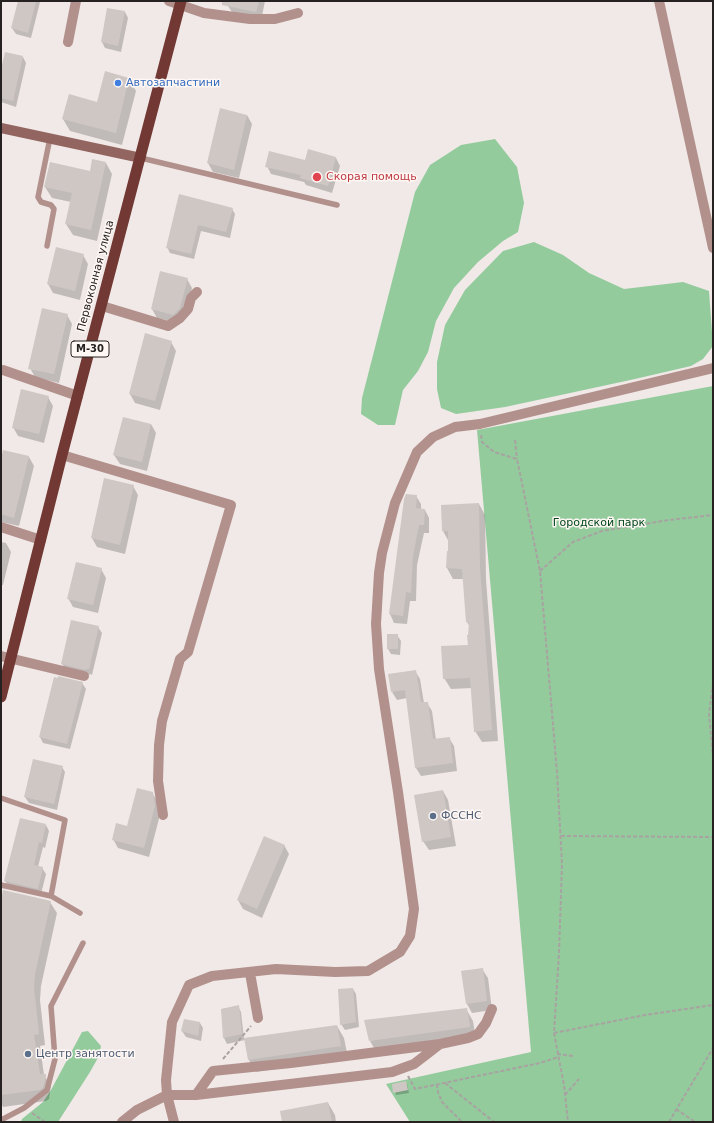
<!DOCTYPE html>
<html>
<head>
<meta charset="utf-8">
<style>
  body { margin:0 }
  #map { position:relative; width:714px; height:1123px; overflow:hidden; background:#f1e9e7; font-family:"DejaVu Sans",sans-serif }
  canvas { display:block }
  .frame { position:absolute; inset:0; border:2px solid #252221; pointer-events:none }
</style>
</head>
<body>
<div id="map">
<canvas width="714" height="1123"></canvas>
<div class="frame"></div>
</div>
<script>
const context = document.querySelector('canvas').getContext('2d');
context.lineJoin = 'round';
function fillPath(path, color) { context.fillStyle = color; context.fill(path, 'evenodd'); }
const toPath = rows => new Path2D(rows.map(r => 'M' + r).join(''));
function trace(path, color, width, dash) { context.strokeStyle = color; context.lineWidth = width; context.lineCap = dash ? 'butt' : 'round'; context.setLineDash(dash || []); context.stroke(path); }
function drawText(font, color, halo, rows, align = 'center') {
  context.font = font + ' "DejaVu Sans",sans-serif'; context.lineWidth = 3; context.setLineDash([]); context.textBaseline = 'middle'; context.strokeStyle = halo; context.fillStyle = color; for (const [text, x, y, turn = 0] of rows) {
    context.save(); context.translate(x, y); context.rotate((+turn || 0) * Math.PI / 180); context.textAlign = isNaN(turn) ? turn : align; if (halo) context.strokeText(text, 0, 0); context.fillText(text, 0, 0); context.restore();
  }
}
fillPath(toPath([
  [495,139,517,167,524,203,518,232,503,241,478,262,454,288,436,321,428,352,418,371,403,390,395,425,378,425,361,414,362,398,415,192,430,165,461,145],
  [534,242,563,255,589,273,624,289,683,282,709,291,713,346,703,359,691,366,635,379,505,407,456,414,441,408,437,389,437,362,445,325,465,290,503,251],
  [713,386,713,1122,410,1122,386,1084,531,1052,477,430],
  [88,1031,101,1046,99,1056,90,1072,58,1122,21,1122,22,1119,43,1102,51,1090,82,1032]
]), '#93cb9d');
fillPath(toPath([
  [19,1,40,2,31,38,16,34,12,28],
  [229,1,265,1,261,21,234,15,228,6],
  [108,9,125,12,128,18,121,52,105,48,102,42],
  [23,57,26,63,16,107,1,102,1,73],
  [129,79,136,91,122,145,70,131,63,119,69,95,98,103],
  [247,115,252,124,239,178,213,172,208,163],
  [336,158,340,166,332,193,306,185,304,182,271,174,267,166],
  [106,163,112,174,97,241,73,235,66,224,71,202,52,198,45,187,91,172],
  [180,196,232,209,235,214,230,238,201,231,194,259,170,253,167,247],
  [83,255,88,264,80,300,53,293,48,284],
  [187,279,192,288,185,317,179,323,157,318,152,309],
  [67,315,72,324,59,383,35,377,30,368],
  [171,342,176,351,160,410,135,403,130,394],
  [48,397,53,406,44,443,18,436,13,427],
  [151,424,156,433,147,471,120,464,114,455],
  [4,451,29,457,34,466,19,526,1,522,1,462],
  [105,480,133,486,138,495,125,554,97,547,92,538],
  [416,496,421,504,421,509,425,510,429,518,429,533,424,533,417,565,416,601,410,601,407,624,394,623,390,614],
  [479,504,485,515,486,579,498,741,482,742,475,731,472,688,451,689,444,678,469,646,470,627,467,622,464,579,453,579,447,568,449,542,443,531,442,506],
  [1,542,6,543,11,552,3,585,1,585],
  [101,569,106,578,98,613,73,607,68,598],
  [98,627,102,633,92,675,90,674,89,675,66,669,62,664],
  [397,635,401,641,400,655,391,654,388,649],
  [415,671,420,679,424,703,427,703,432,711,436,740,449,738,454,746,457,771,421,776,416,768,407,698,397,700,392,692],
  [59,679,82,683,86,689,70,749,43,743,40,737],
  [34,760,62,767,65,772,57,810,29,803,25,797],
  [443,791,448,800,456,846,429,850,423,841],
  [152,793,158,802,160,815,149,857,118,848,113,839,128,827],
  [46,825,49,831,45,848,43,847,38,867,42,868,46,874,41,894,9,887,5,881],
  [284,845,289,854,262,918,243,909,238,900],
  [50,902,57,913,41,986,40,1000,45,1045,40,1046,44,1075,51,1086,49,1099,46,1101,3,1107,1,1103,1,904],
  [482,969,488,978,492,1010,472,1013,467,1004,462,971],
  [353,989,356,994,359,1027,345,1030,341,1024],
  [238,1006,241,1012,244,1039,337,1026,344,1038,348,1058,256,1072,249,1060,245,1040,227,1044,224,1038,222,1009],
  [466,1009,473,1021,476,1039,377,1053,370,1041],
  [200,1023,203,1028,201,1041,186,1037,182,1031],
  [393,1084,407,1084,409,1093,396,1095],
  [328,1103,335,1115,336,1122,283,1122]
]), '#0003');
fillPath(toPath([
  [18,1,36,1,28,33,11,28],
  [222,1,259,1,256,12,222,5],
  [107,8,125,11,118,46,101,42],
  [5,52,23,56,13,101,1,98,1,69],
  [105,71,129,78,116,133,62,119,69,94,97,102],
  [220,108,247,115,234,170,207,163],
  [308,149,336,157,328,186,300,178,301,175,265,167,269,151,305,160],
  [92,159,106,162,91,230,65,224,72,193,44,187,50,162,90,171],
  [179,194,233,208,226,232,198,225,191,254,166,248],
  [56,247,84,254,75,291,47,284],
  [160,271,188,278,180,308,173,315,151,309],
  [42,308,68,314,54,374,28,369],
  [145,333,172,341,155,401,129,394],
  [21,389,49,396,39,434,12,428],
  [123,417,151,424,142,462,113,455],
  [3,450,29,456,14,518,1,514,1,458],
  [104,478,134,485,120,545,91,538],
  [406,494,417,495,416,508,425,509,424,525,419,525,413,556,411,593,406,592,403,616,389,614,404,499],
  [479,503,480,568,492,730,474,732,470,678,443,679,441,646,468,645,467,635,468,635,469,623,466,622,462,569,446,568,447,551,448,551,448,531,442,531,441,505],
  [76,562,102,568,93,605,67,599],
  [71,620,99,626,89,669,86,669,86,670,61,664],
  [387,634,398,634,398,649,387,649],
  [416,670,421,702,428,702,433,739,450,737,453,763,415,768,405,690,391,692,388,674],
  [58,676,83,682,67,744,39,737,54,677,58,678],
  [33,759,63,766,54,804,24,797],
  [137,788,153,792,155,806,144,848,112,840,116,823,127,826],
  [443,790,451,837,422,842,414,795],
  [20,818,46,824,42,843,39,842,34,865,43,867,38,889,4,881],
  [264,836,285,845,257,909,237,900],
  [3,890,51,901,35,974,34,988,39,1034,34,1035,40,1074,46,1074,46,1077,43,1088,40,1090,1,1095,1,900],
  [483,968,487,1001,466,1004,461,971],
  [353,988,356,1022,340,1025,338,989],
  [239,1005,242,1034,223,1038,221,1009],
  [467,1008,470,1027,369,1041,364,1020],
  [184,1019,200,1022,198,1036,181,1031],
  [337,1025,341,1046,248,1060,244,1038],
  [406,1081,408,1090,393,1093,392,1084],
  [328,1102,332,1122,282,1122,280,1111]
]), '#cec7c4');
trace(toPath([
  [481,435,482,442,494,452,517,459,540,571,557,772,562,864,559,953,554,1033,564,1085,568,1122],
  [515,440,517,459],
  [540,571,573,542,602,531,669,520,713,515],
  [713,683,709,714,713,757],
  [561,836,713,837],
  [554,1033,645,1015,713,1005],
  [557,1054,573,1056],
  [223,1059,251,1026],
  [408,1076,415,1089,540,1063,558,1057],
  [445,1083,494,1122],
  [437,1084,438,1092,442,1102,462,1122],
  [565,1095,579,1079],
  [676,1109,695,1122],
  [32,1113,45,1122],
  [669,1122,713,1048]
]), '#a8a2a0', 2, [4, 2]);
trace(toPath([
  [141,158,337,205],
  [47,246,54,209,51,205,41,202,38,197,50,138],
  [1,798,65,820,51,896],
  [1,885,51,896,80,913],
  [1,1120,24,1108,47,1090,55,1059,51,1006,83,943]
]), '#b2918d', 5.5);
trace(toPath([
  [169,1,204,13,250,19,275,19,298,13],
  [659,1,713,248],
  [68,42,76,1],
  [102,306,168,326,180,318,188,309,191,298,197,292],
  [3,370,78,396],
  [62,455,231,505,188,652,180,659,162,721,159,745,158,781,163,815],
  [1,527,41,540],
  [1,656,84,676],
  [250,973,258,1018],
  [196,1095,213,1071,291,1063,440,1044],
  [122,1122,137,1110,167,1095,196,1095,392,1072,414,1064,440,1044,468,1038,478,1034,486,1023,492,1009],
  [174,1122,167,1095,166,1080,172,1022,189,985,212,976,276,969,335,972,368,971,400,952,410,936,414,909,398,792,379,669,376,624,379,573,382,553,395,503,417,452,433,437,455,427,480,424,713,368]
]), '#b2918d', 10);
trace(toPath([
  [1,128,141,158]
]), '#936560', 10);
trace(toPath([
  [1,697,62,455,181,1]
]), '#723834', 11);
for (const [x, y, r, color] of [
  [118,83,4,"#3f7fe0"],
  [317,177,5,"#e0444e"],
  [433,816,4,"#5c6f8a"],
  [28,1054,4,"#5c6f8a"]
]) { const dot = new Path2D(); dot.arc(x, y, r, 0, 2 * Math.PI); context.fillStyle = color; context.fill(dot); trace(dot, '#fef7f4', 1.5); }
for (const [x, y, w] of [
  [90,349,38]
]) { const box = new Path2D(); box.roundRect(x - w / 2, y - 8, w, 16, 3); context.fillStyle = '#fef7f4'; context.fill(box); trace(box, '#252221', 1); }
drawText('bold 10px', '#252221', null, [
  ["М-30",90,349]
]);
drawText('11px', '#366cbe', '#fef7f4', [
  ["Автозапчастини",126,83]
], 'left');
drawText('11px', '#be3a42', '#fef7f4', [
  ["Скорая помощь",326,177]
], 'left');
drawText('11px', '#252221', '#fef7f4', [
  ["Первоконная улица",96,276,-75]
]);
drawText('11px', '#00461b', '#fef7f4', [
  ["Городской парк",599,523]
]);
drawText('11px', '#4e5e75', '#fef7f4', [
  ["ФССНС",441,816],
  ["Центр занятости",36,1054]
], 'left');
</script>
</body>
</html>
